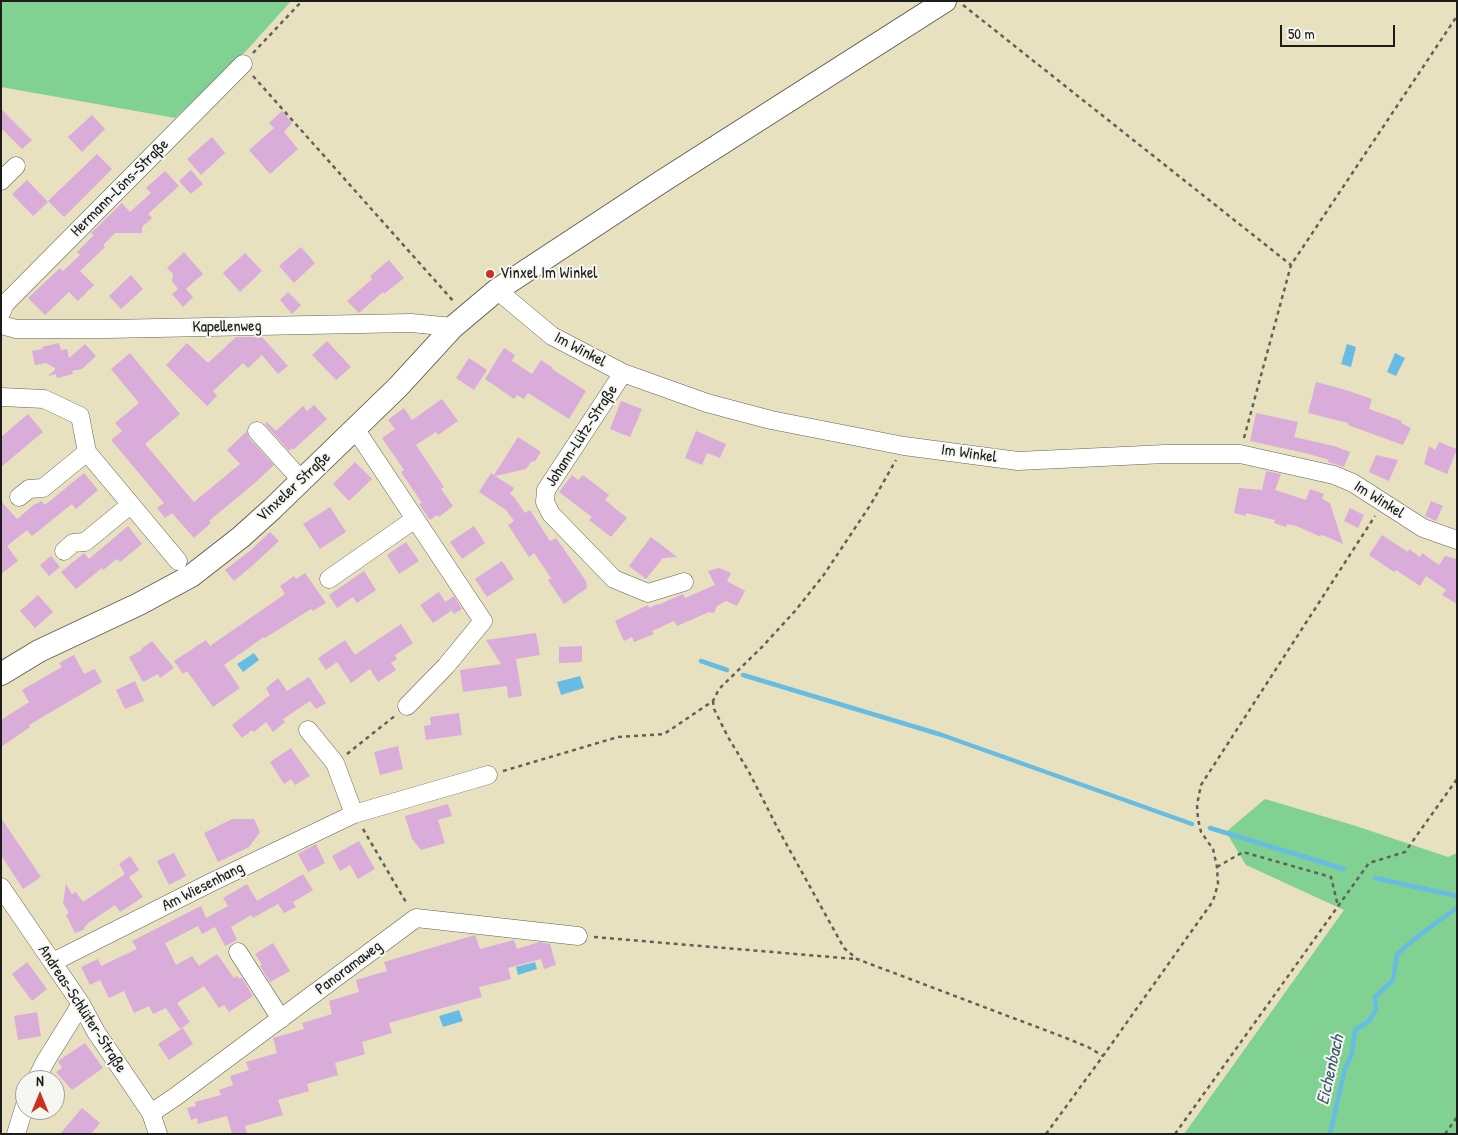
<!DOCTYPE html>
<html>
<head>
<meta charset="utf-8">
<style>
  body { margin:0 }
  #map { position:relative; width:1458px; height:1135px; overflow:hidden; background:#e7e1bf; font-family:"Patrick Hand",sans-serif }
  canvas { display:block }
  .frame { position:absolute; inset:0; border:2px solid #1c1c1c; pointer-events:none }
  .north { position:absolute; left:15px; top:1070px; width:50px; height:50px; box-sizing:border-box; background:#f6f6f2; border:1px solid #9f9f9c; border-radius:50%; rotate:0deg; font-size:14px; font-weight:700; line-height:20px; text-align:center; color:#1c1c1c }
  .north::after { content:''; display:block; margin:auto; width:18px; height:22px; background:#c8321e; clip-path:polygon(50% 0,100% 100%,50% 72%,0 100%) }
  .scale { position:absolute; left:1280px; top:25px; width:115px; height:22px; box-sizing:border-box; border:2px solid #1c1c1c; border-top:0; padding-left:6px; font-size:15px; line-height:18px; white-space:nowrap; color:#1c1c1c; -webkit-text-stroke:4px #f6f6f2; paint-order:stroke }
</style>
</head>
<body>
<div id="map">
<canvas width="1458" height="1135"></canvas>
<div class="frame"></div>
<div class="north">N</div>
<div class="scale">50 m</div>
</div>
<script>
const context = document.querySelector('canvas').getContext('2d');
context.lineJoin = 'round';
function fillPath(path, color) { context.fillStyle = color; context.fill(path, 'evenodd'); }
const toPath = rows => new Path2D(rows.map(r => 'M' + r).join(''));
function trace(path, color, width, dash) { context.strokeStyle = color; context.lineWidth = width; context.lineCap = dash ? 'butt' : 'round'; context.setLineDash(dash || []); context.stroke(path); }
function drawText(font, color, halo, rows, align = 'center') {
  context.font = font + ' "Patrick Hand",sans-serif'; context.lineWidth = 4; context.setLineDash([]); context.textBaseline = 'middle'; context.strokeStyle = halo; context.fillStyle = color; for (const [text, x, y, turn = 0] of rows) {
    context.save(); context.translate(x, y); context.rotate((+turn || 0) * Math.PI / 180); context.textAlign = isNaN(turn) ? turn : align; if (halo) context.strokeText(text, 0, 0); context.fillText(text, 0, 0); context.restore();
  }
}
fillPath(toPath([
  [1,1,291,1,248,49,175,118,1,87],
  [1265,799,1356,826,1448,857,1457,853,1457,1134,1184,1134,1344,910,1246,865,1226,832]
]), '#80d192');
fillPath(toPath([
  [1347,344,1356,347,1351,367,1341,364],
  [1395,353,1405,358,1396,376,1387,372],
  [254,653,259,660,243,672,237,664],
  [580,676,584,688,561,695,557,682],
  [535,962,537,969,518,975,516,967],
  [459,1010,463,1021,443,1027,439,1016]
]), '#67bce3');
trace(toPath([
  [701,661,727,670],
  [743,675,942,735,1192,824],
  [1210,828,1344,869],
  [1375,878,1457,896],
  [1330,1134,1345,1069,1352,1053,1355,1030,1369,1021,1376,1010,1375,997,1393,980,1397,954,1422,933,1457,908]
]), '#67bce3', 4.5);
fillPath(toPath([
  [1,109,32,140,22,149,1,128],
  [282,111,292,123,284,132,298,149,270,174,249,150,274,128,269,123],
  [92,115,105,129,82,152,68,137],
  [212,137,225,153,201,175,187,159],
  [97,154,112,169,64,217,48,201],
  [191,170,203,184,191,194,179,181],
  [165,171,179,186,148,214,152,218,142,227,142,233,115,233,103,245,105,247,80,271,94,285,78,301,69,292,45,315,28,298,60,268,63,271,80,255,77,252,94,235,91,233,122,203,130,212,151,193,146,188],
  [27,180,48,202,33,216,12,194],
  [301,247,315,263,294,283,279,266],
  [184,252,203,274,186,289,193,297,183,307,172,294,178,289,172,281,173,274,167,268],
  [245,253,262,271,240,292,223,273],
  [389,260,404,278,384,294,383,292,359,313,347,301,372,279,370,276],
  [131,275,143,289,121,309,109,296],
  [288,292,301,305,292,314,280,300],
  [236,337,262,337,288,366,278,374,262,355,248,368,243,363,213,391,217,396,207,406,166,365,187,343,208,363],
  [327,341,351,367,336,380,312,355],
  [59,343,61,350,67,349,69,358,85,344,96,356,82,369,72,371,73,374,57,378,56,374,48,376,55,370,55,368,46,363,35,365,32,351,43,349,42,347],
  [504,348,515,355,512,361,532,374,541,360,553,368,552,369,586,391,569,419,528,393,524,399,517,395,514,399,485,379],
  [130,353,180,414,145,444,194,502,240,464,227,450,247,431,249,438,274,465,257,481,209,521,211,523,194,538,172,513,165,518,157,508,164,503,111,440,122,431,115,423,139,403,111,369],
  [469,358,487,370,474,390,456,378],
  [1316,382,1346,390,1372,399,1369,409,1402,421,1401,423,1411,428,1403,445,1348,425,1348,423,1308,413],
  [442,399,458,421,438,435,436,432,416,445,444,487,441,489,453,506,439,517,437,515,430,520,419,504,422,503,401,472,404,470,382,438,395,429,388,420,404,408,412,420],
  [621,401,642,409,630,437,610,429],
  [314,405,327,419,293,450,292,448,289,451,265,424,267,422,276,431,303,406,307,411],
  [1256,413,1298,422,1294,437,1334,446,1350,452,1344,467,1328,462,1329,460,1309,454,1250,441],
  [28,414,43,432,1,467,1,437],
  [696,431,726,444,720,458,707,453,702,465,685,458],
  [518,437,541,452,535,461,531,462,526,469,495,476,514,488,510,494,514,497,525,513,530,510,550,541,556,538,586,581,587,588,564,604,548,580,551,578,534,553,529,557,508,525,514,521,506,510,479,492,491,473,494,475],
  [1439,442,1457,449,1447,474,1424,464,1429,446,1435,450],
  [1376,455,1398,460,1389,481,1369,472],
  [355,462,372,479,349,501,333,484],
  [1266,471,1281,474,1275,490,1306,500,1310,489,1324,494,1322,499,1330,503,1343,544,1323,535,1319,536,1296,526,1287,524,1286,527,1274,523,1275,520,1246,513,1246,516,1234,513,1239,488,1262,490],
  [84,473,98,490,76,509,72,504,32,536,27,530,7,546,18,561,1,574,1,501,17,519,36,503,37,504,41,501,45,505],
  [572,475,578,480,583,475,609,495,605,500,627,518,611,537,589,520,592,517,559,492],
  [1431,501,1443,506,1436,521,1425,516],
  [330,507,346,532,320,549,303,524],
  [1350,508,1364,515,1358,528,1344,521],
  [128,526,142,544,120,562,117,559,103,570,102,568,76,589,61,572,84,553,89,559],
  [474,526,485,543,462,559,450,542],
  [270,532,279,541,252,566,234,581,225,570,251,550],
  [1382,535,1408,552,1409,549,1420,557,1422,553,1439,565,1445,556,1457,559,1457,604,1442,595,1446,590,1426,576,1420,586,1396,570,1394,572,1369,555],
  [651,537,677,557,663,558,646,579,629,566],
  [406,542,419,561,399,574,387,555],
  [51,556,60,567,49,576,40,565],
  [502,561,514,579,487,597,475,579],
  [719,568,731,573,727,581,745,591,737,606,726,601,717,606,714,613,709,612,677,626,674,621,652,631,654,634,634,642,632,637,624,641,615,621,648,605,649,608,657,604,658,605,683,594,685,598,715,585,708,571],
  [364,571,376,590,357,603,353,597,337,608,329,595],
  [305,573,326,603,313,611,311,609,265,638,264,637,224,665,240,688,213,707,187,671,183,674,174,661,206,640,210,646,285,594,280,586,294,576,296,579],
  [439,592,451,611,433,623,420,605],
  [38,595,53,612,35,628,20,611],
  [454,596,462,609,454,614,445,602],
  [401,624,413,643,395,655,397,659,391,663,396,670,378,682,370,669,351,683,337,662,326,670,318,658,345,640,355,655],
  [536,633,540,655,516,659,522,696,508,698,507,686,463,692,460,670,501,664,486,640],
  [152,641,174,668,160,678,158,674,143,682,129,657,142,650,141,649],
  [582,646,582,662,559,663,559,647],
  [74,655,84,674,95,669,102,682,29,725,30,727,1,747,1,720,29,702,22,690,62,667,59,663],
  [309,677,326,703,316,709,310,701,283,719,285,722,273,732,266,722,254,732,252,730,242,738,232,725,270,695,266,688,278,678,287,691],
  [135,681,144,701,125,709,116,690],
  [459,713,462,735,426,740,424,726,431,725,430,717],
  [398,746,403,769,380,775,374,752],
  [291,748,310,776,295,785,291,779,284,784,270,762],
  [448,804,452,816,438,820,445,843,421,850,412,839,405,816],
  [1,818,41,877,23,889,1,855],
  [232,819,254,819,260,832,249,847,218,862,204,833],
  [359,841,375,869,358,879,350,865,340,871,332,856],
  [316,844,325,863,308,872,298,854],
  [174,853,186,876,169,885,157,861],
  [130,856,139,870,129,877,143,897,120,912,115,905,87,924,83,930,75,933,66,915,69,913,63,903,66,884,72,894,76,892,83,902,125,874,119,864],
  [303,874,313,890,293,902,296,907,284,913,278,904,253,918,251,915,231,927,237,940,225,946,215,927,202,934,198,926,165,943,176,965,192,956,199,966,217,954,234,978,237,976,239,979,242,978,253,996,229,1012,224,1005,219,1008,204,986,177,1003,190,1022,180,1029,166,1008,153,1014,149,1006,134,1013,124,991,109,998,100,980,90,985,81,967,98,959,101,966,137,949,132,941,201,906,206,918,228,906,223,898,247,884,257,901],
  [475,935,480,949,514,940,517,949,539,942,550,944,556,965,544,969,541,959,508,968,511,979,479,987,482,997,389,1023,392,1033,362,1042,365,1054,335,1063,338,1075,307,1084,309,1091,278,1100,283,1115,245,1126,247,1134,232,1134,227,1116,198,1124,197,1118,191,1120,187,1108,196,1106,195,1102,221,1095,219,1090,233,1085,230,1076,249,1070,246,1062,277,1053,273,1038,304,1029,302,1023,332,1014,329,1001,359,992,356,980,387,971,384,962],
  [273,943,290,971,270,982,260,966,262,965,255,954],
  [27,962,47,989,32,1001,12,974],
  [37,1012,41,1036,18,1040,14,1016],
  [183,1028,193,1044,169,1060,158,1044],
  [85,1043,103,1068,72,1090,56,1072,62,1068,58,1061],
  [82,1108,100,1123,91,1134,60,1134]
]), '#d9acda');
const minor = toPath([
  [1,181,16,166],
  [497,290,552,336,623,373,707,403,771,420,904,446,1018,461,1165,454,1240,454,1334,475,1353,483,1423,528,1457,540],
  [1,313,5,304,243,64],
  [1,325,16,329,107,329,411,323,453,327],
  [623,373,546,490,545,502,551,514,614,579,648,593,684,582],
  [1,397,44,399,80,416,87,452,178,561],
  [356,430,483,621,446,666,407,706],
  [257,431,302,481],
  [19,497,29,489,43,488,87,452],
  [64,551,73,543,85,542,130,505],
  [329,579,415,519],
  [308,730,335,763,354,814],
  [1,887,81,1004,96,1032,151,1113,158,1134],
  [238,952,281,1019],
  [53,962,212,882,354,814,488,775],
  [36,1080,45,1062,81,1004],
  [151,1113,175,1097,416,918,578,936],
  [16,1134,25,1105]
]);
const major = toPath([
  [1,674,39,651,139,604,191,576,241,537,272,509,398,387,453,327,497,290,661,182,945,1]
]);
trace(minor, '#636155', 19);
trace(major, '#636155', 24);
trace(toPath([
  [963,5,1291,265],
  [253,53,302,1],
  [253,76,455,303],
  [1244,438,1291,265,1457,16],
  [713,701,714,709,728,737,749,772,778,829,844,948,857,959,1066,1038,1088,1047,1103,1056],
  [347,754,396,715],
  [503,771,618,737,664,734,713,701,719,689,762,647,795,611,823,576,871,504,896,460],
  [363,829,407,904],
  [1217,867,1243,852,1331,877,1338,906],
  [594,937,855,959],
  [1046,1134,1103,1056,1213,901,1218,884,1217,867,1213,849,1201,832,1198,819,1197,805,1201,785,1375,516],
  [1175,1134,1369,863,1405,852,1457,779],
  [1445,1134,1457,1117]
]), '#636155', 2.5, [4, 4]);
trace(minor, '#fff', 18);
trace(major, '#fff', 22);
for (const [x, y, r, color] of [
  [490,274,5,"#c8321e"]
]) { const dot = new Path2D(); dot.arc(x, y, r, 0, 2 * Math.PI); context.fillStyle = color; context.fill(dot); trace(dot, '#f6f6f2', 2); }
drawText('16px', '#1c1c1c', '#f6f6f2', [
  ["Hermann-Löns-Straße",120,188,-45],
  ["Kapellenweg",227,327,-1],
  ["Im Winkel",580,350,28],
  ["Johann-Lütz-Straße",582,436,-57],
  ["Im Winkel",969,454,8],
  ["Vinxeler Straße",294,487,-43],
  ["Im Winkel",1379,500,32],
  ["Am Wiesenhang",203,887,-27],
  ["Panoramaweg",349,968,-37],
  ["Andreas-Schlüter-Straße",82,1009,57]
]);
drawText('16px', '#1c1c1c', '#f6f6f2', [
  ["Vinxel Im Winkel",500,274]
], 'left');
drawText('italic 18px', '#3a5c6c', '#f6f6f2', [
  ["Eichenbach",1331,1070,-77]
]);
</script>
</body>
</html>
